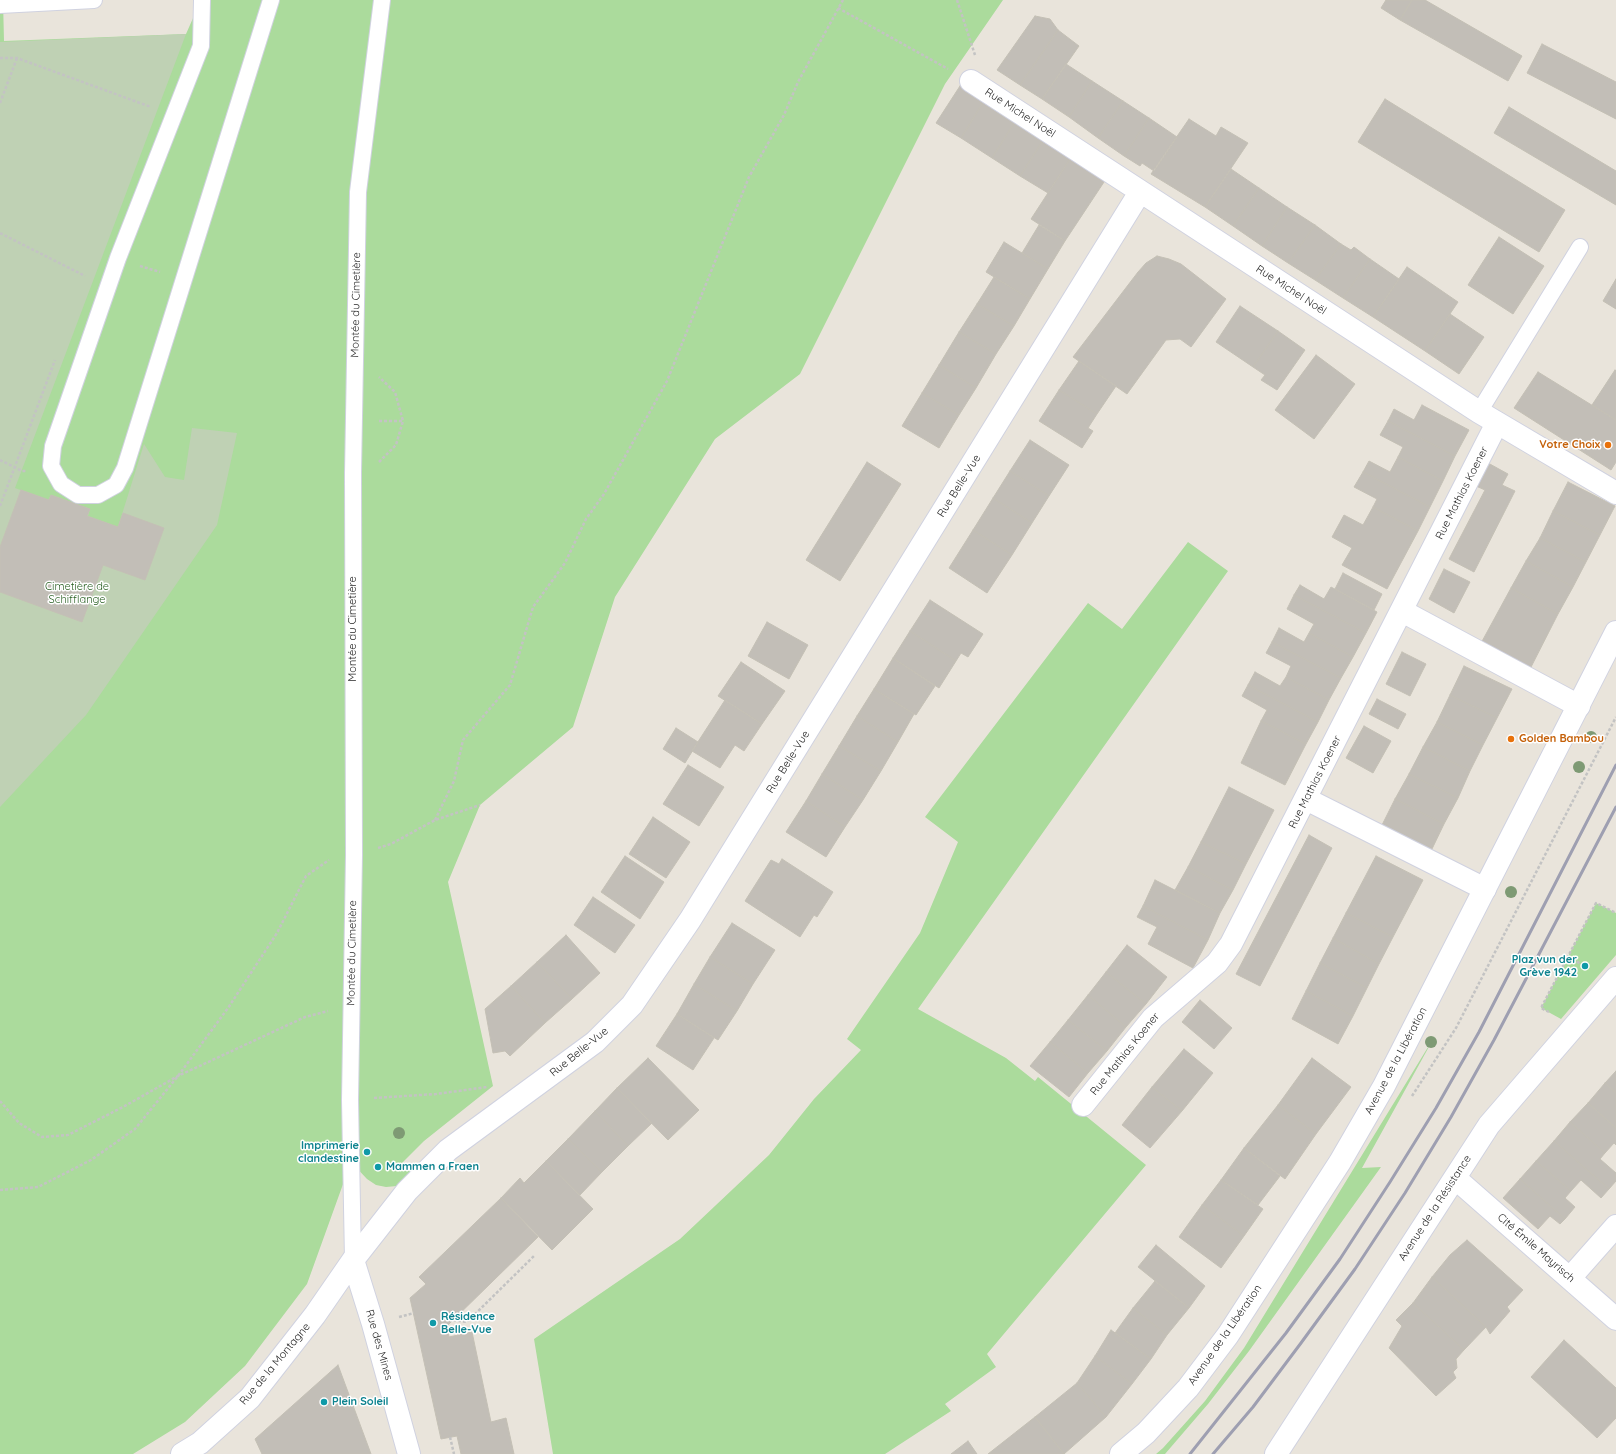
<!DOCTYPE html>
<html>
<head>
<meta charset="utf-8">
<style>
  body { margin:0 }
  canvas { display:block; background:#e9e4db }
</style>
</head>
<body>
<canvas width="1616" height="1454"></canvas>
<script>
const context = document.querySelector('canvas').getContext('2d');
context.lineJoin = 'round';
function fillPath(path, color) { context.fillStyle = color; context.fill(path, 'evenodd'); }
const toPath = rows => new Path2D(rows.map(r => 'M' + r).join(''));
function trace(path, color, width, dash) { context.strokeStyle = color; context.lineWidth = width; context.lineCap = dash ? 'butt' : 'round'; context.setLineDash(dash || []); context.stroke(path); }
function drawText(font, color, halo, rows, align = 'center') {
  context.font = font + ' Quicksand,sans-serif'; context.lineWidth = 3; context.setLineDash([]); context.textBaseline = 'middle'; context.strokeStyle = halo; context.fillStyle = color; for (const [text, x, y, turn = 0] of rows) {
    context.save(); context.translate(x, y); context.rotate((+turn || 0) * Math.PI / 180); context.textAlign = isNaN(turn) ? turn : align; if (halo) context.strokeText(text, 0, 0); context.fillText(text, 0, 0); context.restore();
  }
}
fillPath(toPath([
  [0,0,3,0,4,41,186,34,201,0,1003,0,945,84,800,374,715,439,615,597,573,727,480,805,448,882,493,1086,424,1141,402,1163,413,1173,397,1186,386,1187,376,1185,367,1179,351,1162,307,1284,245,1366,185,1422,133,1454,0,1454],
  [1188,542,1228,571,918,1009,1006,1058,1035,1081,1038,1077,1146,1165,987,1354,996,1367,945,1404,951,1411,885,1454,553,1454,534,1339,680,1239,769,1155,814,1099,861,1050,847,1039,920,933,958,842,925,817,1088,603,1122,629],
  [1596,903,1616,913,1616,955,1561,1019,1541,1008],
  [1436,1034,1362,1168,1381,1167,1249,1351,1208,1404,1165,1454,1156,1454,1163,1448,1205,1401,1244,1348]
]), '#abdb9c');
fillPath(toPath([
  [186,34,15,488,48,500,51,495,90,509,88,516,118,527,144,444,165,477,184,480,192,428,237,433,217,525,86,715,0,807,0,42]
]), '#bfd1b4');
const building = toPath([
  [1386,0,1412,0,1400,20,1381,8,1386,0],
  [1412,0,1425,0,1522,56,1508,81,1400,20,1412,0],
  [1035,16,1050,19,1058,30,1020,85,997,70,1035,16],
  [1058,30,1079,46,1042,99,1020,85,1058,30],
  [1542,44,1616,82,1616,119,1527,73,1542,44],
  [1066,64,1092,81,1069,117,1042,99,1066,64],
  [1092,81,1123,101,1098,138,1069,117,1092,81],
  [960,86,984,101,961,138,936,123,960,86],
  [1385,99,1565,210,1539,252,1358,142,1385,99],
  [984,101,1016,120,992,158,961,138,984,101],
  [1123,101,1149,118,1124,156,1098,138,1123,101],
  [1509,107,1616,171,1616,205,1494,133,1509,107],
  [1149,118,1177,137,1154,171,1142,163,1140,166,1124,156,1149,118],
  [1189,119,1216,136,1221,127,1248,143,1205,207,1151,174,1189,119],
  [1016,120,1044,139,1020,176,992,158,1016,120],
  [1044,139,1072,156,1048,193,1020,176,1044,139],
  [1072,156,1106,179,1065,241,1031,219,1072,156],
  [1231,169,1259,188,1233,226,1205,207,1231,169],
  [1259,188,1287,207,1262,246,1233,226,1259,188],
  [1287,207,1315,225,1288,263,1262,246,1287,207],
  [1039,225,1065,241,1048,269,1022,253,1039,225],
  [1315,225,1341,244,1315,280,1288,263,1315,225],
  [1499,237,1544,266,1513,314,1468,285,1499,237],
  [1004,242,1048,269,1030,299,986,272,1004,242],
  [1341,244,1351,250,1354,247,1370,259,1343,298,1315,280,1341,244],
  [1157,256,1169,259,1181,264,1226,299,1191,347,1180,339,1166,340,1127,394,1073,357,1138,272,1146,263,1157,256],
  [1370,259,1399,279,1373,317,1343,298,1370,259],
  [1407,267,1458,302,1425,351,1373,317,1407,267],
  [994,277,1030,299,1014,326,977,304,994,277],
  [1616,279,1616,309,1603,301,1616,279],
  [977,304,1014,326,996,354,959,332,977,304],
  [1240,306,1278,331,1253,367,1216,342,1240,306],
  [1450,314,1484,337,1459,374,1425,351,1450,314],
  [1278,331,1305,350,1277,390,1261,380,1265,375,1253,367,1278,331],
  [959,332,996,354,976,388,939,365,959,332],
  [1316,355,1355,384,1314,439,1275,410,1316,355],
  [1079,361,1116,386,1097,414,1059,390,1079,361],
  [939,365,976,388,959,415,922,393,939,365],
  [1615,370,1616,371,1616,420,1592,405,1615,370],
  [1538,372,1616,420,1616,462,1611,470,1514,408,1538,372],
  [1059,390,1097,414,1088,428,1093,431,1082,448,1039,421,1059,390],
  [922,393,959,415,939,448,902,426,922,393],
  [1422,405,1469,430,1455,456,1388,421,1394,409,1414,420,1422,405],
  [1388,421,1455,456,1443,481,1398,457,1403,447,1380,435,1388,421],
  [1030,440,1069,465,1049,496,1010,471,1030,440],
  [1398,457,1443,481,1430,507,1363,472,1369,461,1390,472,1398,457],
  [867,462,901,484,840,581,806,560,867,462],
  [1488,463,1508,474,1502,485,1515,491,1474,572,1449,559,1485,490,1476,486,1488,463],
  [1010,471,1049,496,1032,523,993,498,1010,471],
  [1363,472,1430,507,1418,531,1373,507,1377,499,1354,487,1363,472],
  [1568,482,1615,506,1600,535,1553,511,1568,482],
  [21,490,49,500,51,495,90,509,87,516,118,527,123,513,164,528,145,580,103,565,82,622,0,592,0,547,21,490],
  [993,498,1032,523,1012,555,973,530,993,498],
  [1373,507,1418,531,1387,589,1342,565,1352,548,1332,537,1344,515,1363,525,1373,507],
  [1553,511,1600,535,1586,562,1540,538,1553,511],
  [973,530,1012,555,987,593,949,568,973,530],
  [1540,538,1586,562,1573,587,1526,561,1540,538],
  [1526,561,1573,587,1558,614,1511,588,1526,561],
  [1444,569,1470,582,1454,613,1429,599,1444,569],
  [1343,573,1382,594,1374,610,1335,589,1343,573],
  [1300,585,1324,599,1331,587,1377,612,1366,633,1294,595,1300,585],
  [1511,588,1558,614,1529,671,1480,645,1511,588],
  [1294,595,1366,633,1353,657,1309,633,1314,624,1287,609,1294,595],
  [930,600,983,634,968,657,961,653,956,661,910,631,930,600],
  [767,622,808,645,789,679,748,656,767,622],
  [1279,628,1304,642,1309,633,1353,657,1341,678,1272,642,1279,628],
  [910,631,956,661,939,688,893,658,910,631],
  [1272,642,1341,678,1329,700,1286,677,1291,666,1266,653,1272,642],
  [1402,652,1426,664,1410,696,1386,684,1402,652],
  [893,658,935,686,916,715,874,689,893,658],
  [741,662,785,691,762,724,718,696,741,662],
  [1464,666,1512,689,1497,718,1450,695,1464,666],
  [1255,672,1280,686,1286,677,1329,700,1318,722,1248,685,1255,672],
  [1248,685,1318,722,1306,744,1261,721,1267,710,1242,696,1248,685],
  [874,689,914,714,898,742,857,716,874,689],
  [1450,695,1497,718,1483,745,1437,722,1450,695],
  [1377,699,1406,714,1398,729,1369,714,1377,699],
  [725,700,762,724,744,751,735,745,720,768,692,751,725,700],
  [857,716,898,742,881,771,839,746,857,716],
  [1261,721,1306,744,1285,785,1241,763,1261,721],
  [1437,722,1483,745,1470,771,1423,747,1437,722],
  [1364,726,1391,741,1373,773,1346,758,1364,726],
  [676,728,698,742,685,763,663,749,676,728],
  [839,746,881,771,863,800,822,774,839,746],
  [1423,747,1470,771,1458,798,1409,774,1423,747],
  [688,765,724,787,699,826,663,804,688,765],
  [822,774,863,800,845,827,806,801,822,774],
  [1409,774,1458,798,1444,824,1395,799,1409,774],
  [1229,787,1274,810,1246,864,1201,842,1229,787],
  [1395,799,1444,824,1431,851,1381,827,1395,799],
  [806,801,845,827,826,857,786,832,806,801],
  [653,817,690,842,666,878,629,854,653,817],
  [1309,835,1332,848,1260,986,1236,974,1309,835],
  [1201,842,1246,864,1233,890,1188,867,1201,842],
  [625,856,664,882,640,919,601,892,625,856],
  [1376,856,1423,880,1393,937,1346,913,1376,856],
  [782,859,833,892,817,917,814,915,800,937,745,901,771,860,779,864,782,859],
  [1188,867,1233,890,1220,913,1175,890,1188,867],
  [1155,880,1220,913,1208,940,1143,906,1155,880],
  [593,897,635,925,615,953,574,925,593,897],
  [1143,906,1208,940,1193,968,1148,944,1157,927,1137,917,1143,906],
  [1346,913,1393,937,1379,964,1333,938,1346,913],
  [732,923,775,950,753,984,710,957,732,923],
  [566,935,600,973,572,999,537,962,566,935],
  [1333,938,1379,964,1367,988,1320,963,1333,938],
  [1127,945,1167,977,1146,1004,1106,972,1127,945],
  [710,957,753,984,737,1011,694,984,710,957],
  [537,962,572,999,545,1023,511,986,537,962],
  [1320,963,1367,988,1353,1016,1306,991,1320,963],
  [1106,972,1146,1004,1126,1027,1088,995,1106,972],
  [694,984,737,1011,718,1040,677,1014,694,984],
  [511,986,545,1023,510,1056,505,1051,493,1053,485,1009,511,986],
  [1306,991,1353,1016,1338,1044,1292,1019,1306,991],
  [1088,995,1126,1027,1107,1051,1068,1020,1088,995],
  [1200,1000,1232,1028,1214,1049,1182,1022,1200,1000],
  [677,1014,714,1038,693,1070,656,1046,677,1014],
  [1068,1020,1107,1051,1088,1073,1050,1042,1068,1020],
  [1050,1042,1088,1073,1069,1097,1030,1066,1050,1042],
  [1184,1049,1213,1073,1182,1111,1152,1087,1184,1049],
  [648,1058,699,1110,668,1140,617,1088,648,1058],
  [1312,1058,1351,1087,1316,1134,1278,1105,1312,1058],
  [1616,1071,1616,1093,1605,1083,1616,1071],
  [1605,1083,1616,1093,1616,1128,1588,1103,1605,1083],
  [1152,1087,1182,1111,1150,1148,1122,1125,1152,1087],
  [617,1088,652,1123,628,1146,595,1111,617,1088],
  [1588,1103,1616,1128,1616,1145,1614,1143,1605,1153,1570,1122,1588,1103],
  [1278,1105,1316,1134,1285,1179,1244,1148,1278,1105],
  [595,1111,628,1146,602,1172,568,1139,595,1111],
  [1570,1122,1605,1153,1600,1159,1616,1173,1616,1181,1609,1189,1554,1141,1570,1122],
  [568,1139,602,1172,580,1195,546,1161,568,1139],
  [1554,1141,1609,1189,1601,1198,1581,1180,1571,1191,1536,1161,1554,1141],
  [1244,1148,1280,1176,1258,1205,1221,1180,1244,1148],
  [546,1161,593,1209,552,1250,501,1198,520,1178,524,1183,546,1161],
  [1536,1161,1571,1191,1565,1198,1575,1207,1565,1219,1520,1179,1536,1161],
  [1520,1179,1565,1219,1560,1224,1550,1216,1538,1229,1503,1198,1520,1179],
  [1221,1180,1263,1209,1244,1236,1202,1205,1221,1180],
  [501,1198,538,1237,447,1326,449,1337,472,1332,491,1422,506,1418,514,1454,461,1454,457,1436,441,1439,410,1298,426,1284,419,1277,501,1198],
  [1202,1205,1244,1236,1221,1268,1179,1237,1202,1205],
  [1467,1240,1523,1290,1507,1307,1510,1311,1490,1334,1486,1327,1432,1277,1450,1255,1467,1240],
  [1156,1245,1205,1286,1189,1308,1138,1267,1156,1245],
  [1432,1277,1486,1327,1464,1350,1413,1303,1432,1277],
  [1155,1281,1189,1308,1167,1335,1133,1308,1155,1281],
  [1413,1303,1464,1350,1456,1359,1457,1368,1453,1372,1456,1378,1436,1396,1389,1348,1402,1326,1396,1320,1413,1303],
  [1133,1308,1167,1335,1151,1359,1115,1333,1133,1308],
  [1111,1330,1151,1359,1132,1384,1095,1356,1111,1330],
  [1564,1340,1616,1388,1616,1418,1597,1438,1531,1377,1564,1340],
  [1095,1356,1132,1384,1106,1417,1077,1383,1095,1356],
  [338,1365,371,1454,262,1454,255,1439,338,1365],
  [1077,1383,1106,1417,1064,1454,1035,1417,1077,1383],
  [1035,1417,1064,1454,988,1454,1035,1417],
  [968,1441,977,1454,951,1454,968,1441]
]);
fillPath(building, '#c2beb7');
trace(building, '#c4c0b5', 1);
const service = toPath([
  [202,0,201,46,118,258,53,446,51,466,61,484,78,495,98,495,116,485,125,468,271,0],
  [0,5,94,0],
  [1479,412,1580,247],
  [353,1260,350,1100,354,855,353,473,358,192,382,0]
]);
const minor = toPath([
  [971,81,1479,412,1616,493],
  [1402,611,1579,706],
  [1306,799,1485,889],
  [1083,1105,1153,1018,1217,963,1231,944,1497,423],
  [1455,1178,1616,1319],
  [353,1260,373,1324,409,1454],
  [1570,1278,1616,1226],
  [182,1454,200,1443,250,1398,315,1315,353,1260,407,1191,448,1150,595,1042,632,1005,690,920,1140,192],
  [1276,1454,1489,1125,1616,978]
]);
const tertiary = toPath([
  [1121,1454,1146,1433,1188,1388,1228,1335,1340,1162,1384,1086,1616,632]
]);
trace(service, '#d0d2e0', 18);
trace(minor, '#d0d2e0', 24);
trace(tertiary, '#d0d2e0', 24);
trace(toPath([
  [957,0,975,55],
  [838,8,948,69],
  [0,58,17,58,151,107],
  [0,103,17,58],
  [0,233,85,276],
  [140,266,160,272],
  [379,421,403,421],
  [0,460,22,471,27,471],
  [379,462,396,445,403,421,395,392,379,377],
  [0,506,55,360],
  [435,820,454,781,463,740,510,685,533,607,565,563,586,519,604,494,667,381,749,177,784,115,798,82,843,0],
  [378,848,391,844,435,820,480,805],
  [1568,957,1589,968],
  [1549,1012,1541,1008,1596,903,1616,913],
  [1412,1096,1456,1028,1616,717],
  [374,1098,436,1094,487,1087],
  [0,1101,19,1123,42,1137,68,1135,123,1107,178,1076,305,1017,328,1011],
  [0,1190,38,1187,91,1160,135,1129,178,1076,228,1008,277,933,306,876,329,860],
  [399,1317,414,1313],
  [453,1320,467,1322,535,1255],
  [450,1437,454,1454]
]), '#c3c3c3', 2.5, [3, 2]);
trace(service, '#fff', 16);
trace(minor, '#fff', 22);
trace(tertiary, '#fff', 22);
trace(toPath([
  [1190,1454,1286,1333,1340,1259,1390,1182,1436,1108,1479,1032,1616,765],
  [1213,1454,1253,1407,1301,1343,1355,1269,1405,1193,1451,1117,1494,1040,1616,807]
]), '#9e9fb1', 3);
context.fillStyle = '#7e9a74';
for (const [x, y] of [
  [1591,737],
  [1579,767],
  [1511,892],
  [1431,1042],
  [399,1133]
]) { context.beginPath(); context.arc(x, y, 6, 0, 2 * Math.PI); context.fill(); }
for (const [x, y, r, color] of [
  [1608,445,4,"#e8710a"],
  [1511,739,4,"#e8710a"],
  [1585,966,4,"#0f9aa8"],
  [367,1152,4,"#0f9aa8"],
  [378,1167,4,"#0f9aa8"],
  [433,1323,4,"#0f9aa8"],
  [324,1402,4,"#0f9aa8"]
]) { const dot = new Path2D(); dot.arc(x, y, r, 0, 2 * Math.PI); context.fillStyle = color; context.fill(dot); trace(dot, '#fff', 1.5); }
drawText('11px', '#282828', '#fff', [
  ["Rue Michel Noël",1020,113,33],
  ["Rue Michel Noël",1291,290,33],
  ["Montée du Cimetière",356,305,-89],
  ["Rue Belle-Vue",959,486,-58],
  ["Rue Mathias Koener",1462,493,-63],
  ["Montée du Cimetière",353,629,-90],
  ["Rue Belle-Vue",788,762,-58],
  ["Rue Mathias Koener",1315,782,-63],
  ["Montée du Cimetière",352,953,-89],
  ["Rue Belle-Vue",579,1052,-39],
  ["Rue Mathias Koener",1125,1054,-51],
  ["Avenue de la Libération",1396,1061,-62],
  ["Avenue de la Résistance",1435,1208,-57],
  ["Cité Émile Mayrisch",1536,1248,41],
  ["Avenue de la Libération",1225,1335,-55],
  ["Rue des Mines",379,1345,74],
  ["Rue de la Montagne",275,1364,-50]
]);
drawText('bold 11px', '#c56008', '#fff', [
  ["Votre Choix",1600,445],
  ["Golden Bambou",1519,739,"left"]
], 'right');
drawText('11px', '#265e20', '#fff', [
  ["Cimetière de",77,587],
  ["Schifflange",77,600]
]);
drawText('bold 11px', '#0d838f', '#fff', [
  ["Plaz vun der",1577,960,"right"],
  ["Grève 1942",1577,973,"right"],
  ["Imprimerie",359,1146,"right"],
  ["clandestine",359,1159,"right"],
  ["Mammen a Fraen",386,1167],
  ["Résidence",441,1317],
  ["Belle-Vue",441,1330],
  ["Plein Soleil",332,1402]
], 'left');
</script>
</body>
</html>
